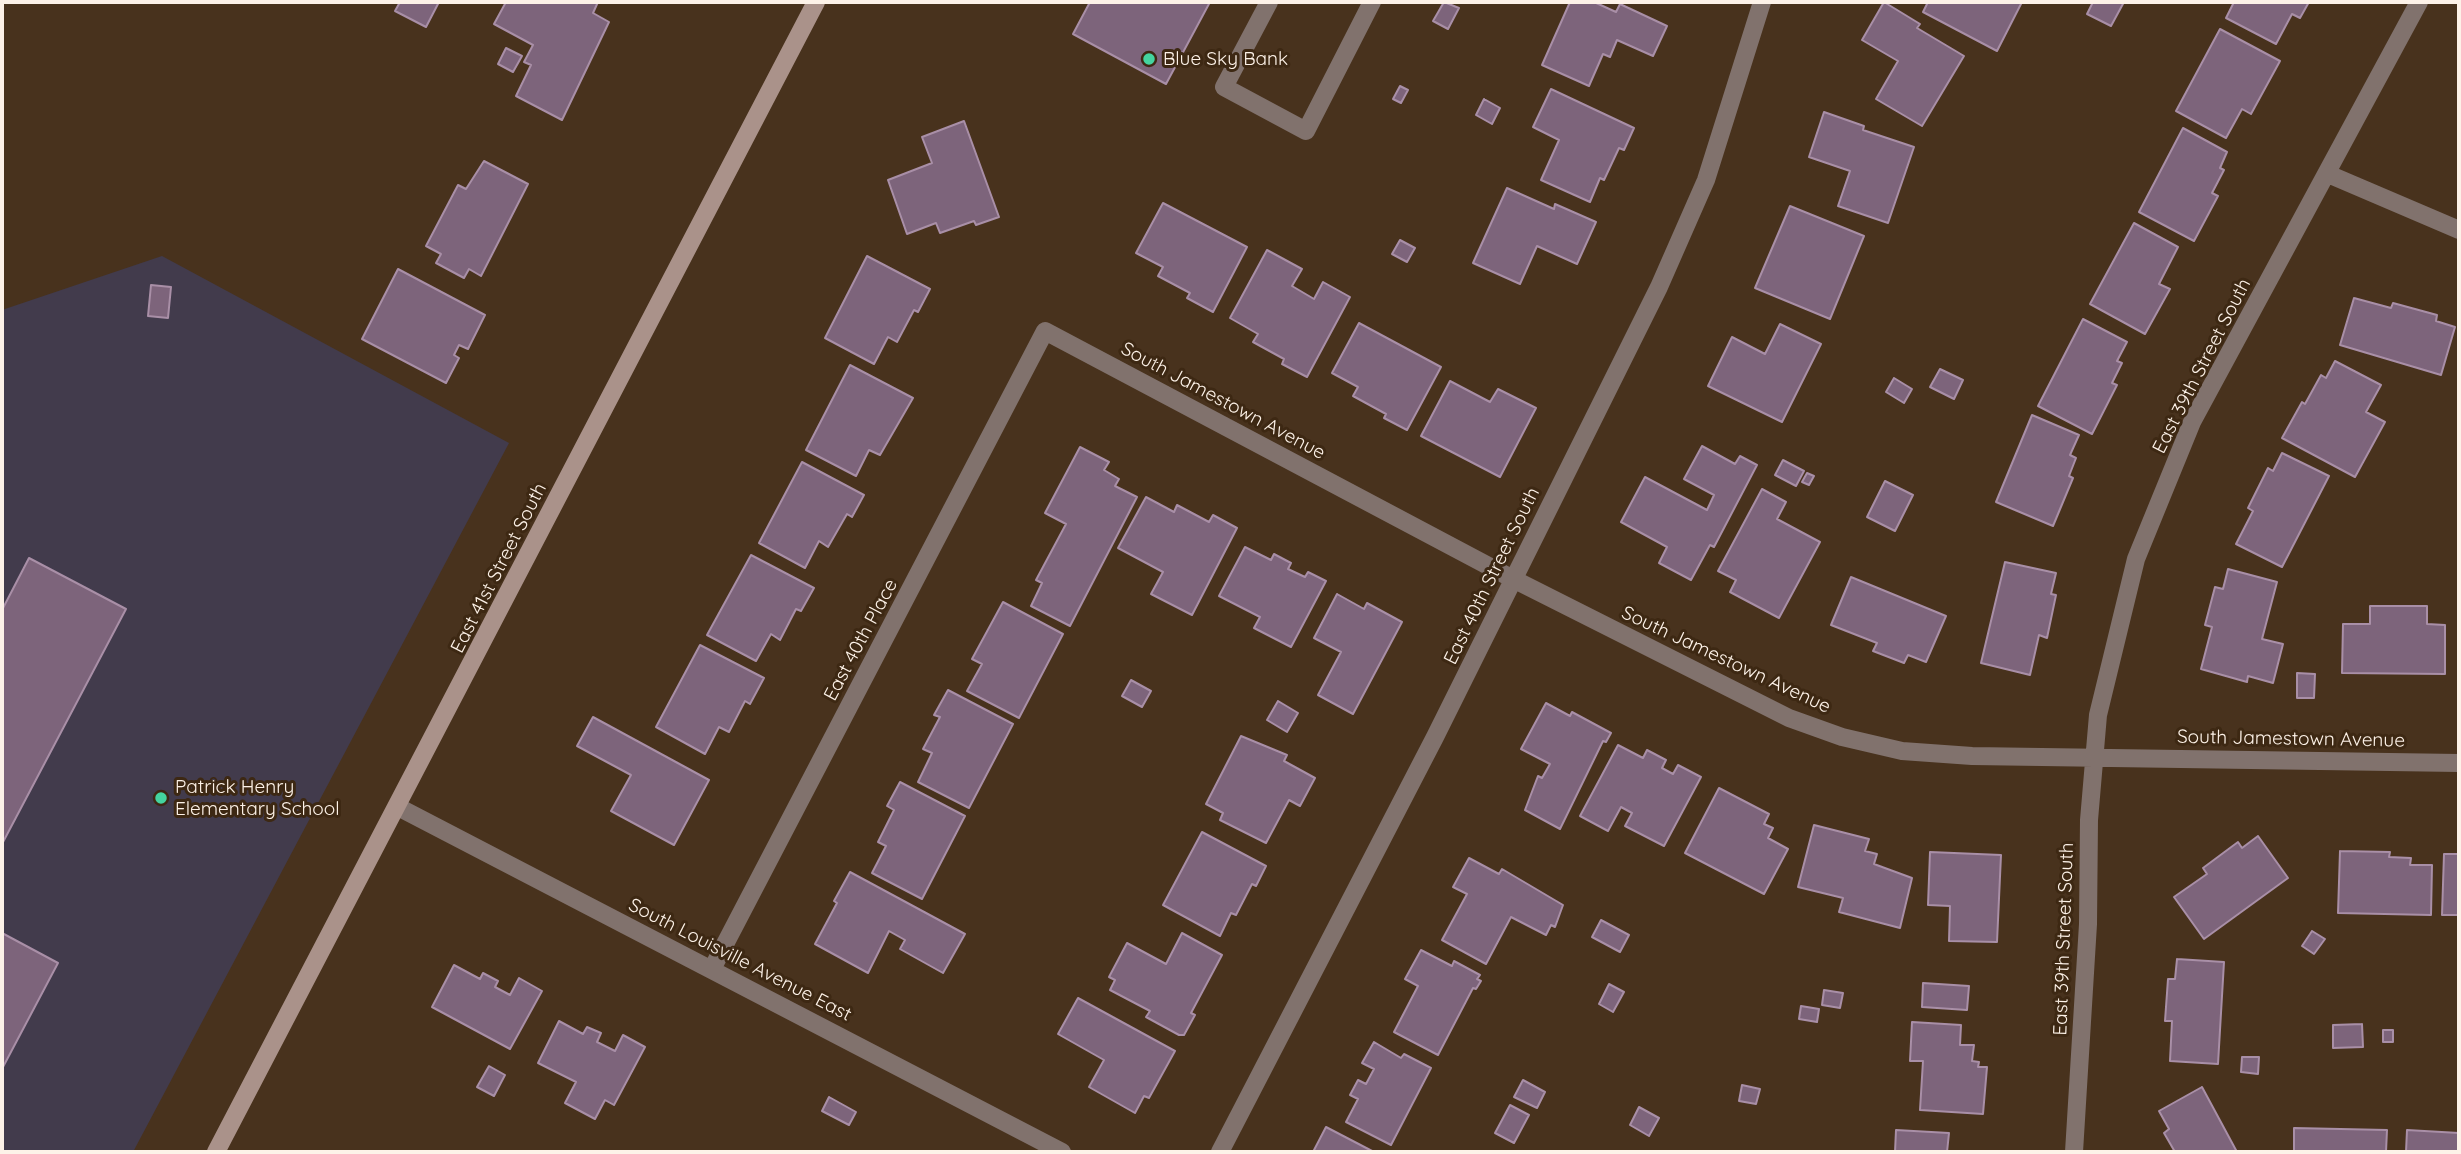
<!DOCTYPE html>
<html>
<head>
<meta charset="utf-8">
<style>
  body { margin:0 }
  #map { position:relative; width:2461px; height:1154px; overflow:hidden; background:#48321d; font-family:Quicksand,sans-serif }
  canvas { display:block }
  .frame { position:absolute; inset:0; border:4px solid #fdf2e8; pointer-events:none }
</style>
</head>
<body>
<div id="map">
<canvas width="2461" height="1154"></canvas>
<div class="frame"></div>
</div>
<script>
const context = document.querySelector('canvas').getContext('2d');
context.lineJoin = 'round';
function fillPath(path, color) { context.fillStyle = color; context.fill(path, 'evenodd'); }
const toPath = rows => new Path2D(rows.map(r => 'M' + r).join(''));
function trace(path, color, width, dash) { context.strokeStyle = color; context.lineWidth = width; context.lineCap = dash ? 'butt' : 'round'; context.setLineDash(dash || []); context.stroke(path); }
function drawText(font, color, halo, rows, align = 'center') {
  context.font = font + ' Quicksand,sans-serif'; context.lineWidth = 6; context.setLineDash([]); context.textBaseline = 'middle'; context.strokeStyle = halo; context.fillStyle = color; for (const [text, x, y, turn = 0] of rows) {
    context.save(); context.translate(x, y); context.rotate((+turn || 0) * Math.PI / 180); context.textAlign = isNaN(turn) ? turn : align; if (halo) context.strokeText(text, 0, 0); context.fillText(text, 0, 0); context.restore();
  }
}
fillPath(toPath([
  [162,256,509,443,133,1152,2,1152,2,310]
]), '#423b4c');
const building = toPath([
  [400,2,439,2,426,27,395,11,400,2],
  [506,2,598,2,593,13,609,22,562,120,516,96,531,65,524,62,533,45,494,24,506,2],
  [1090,2,1210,2,1166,84,1073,34,1090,2],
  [1444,2,1459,8,1448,29,1433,21,1444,2],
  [1570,2,1594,2,1616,12,1620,4,1667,26,1653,56,1617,40,1610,57,1603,54,1589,86,1542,65,1570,2],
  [1884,2,1920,24,1917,28,1964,56,1922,126,1876,99,1898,61,1862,40,1884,2],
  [1928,2,2022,2,1997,51,1923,12,1928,2],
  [2093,2,2124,2,2111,26,2087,14,2093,2],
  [2234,2,2309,2,2300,18,2292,14,2276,44,2226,18,2234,2],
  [2220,29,2280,61,2251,114,2242,109,2226,138,2176,111,2220,29],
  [506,48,522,56,513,72,498,64,506,48],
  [1400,86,1408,90,1401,103,1393,99,1400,86],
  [1551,89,1634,128,1624,150,1619,148,1604,180,1600,178,1590,202,1541,180,1559,140,1533,127,1551,89],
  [1484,99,1500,108,1492,124,1476,115,1484,99],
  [1824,112,1864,126,1863,130,1914,147,1888,223,1838,206,1850,171,1809,157,1824,112],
  [964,121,999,217,976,225,974,221,940,233,936,223,907,234,888,180,932,163,922,137,964,121],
  [2183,128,2227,152,2220,168,2224,170,2212,193,2218,196,2194,241,2139,212,2183,128],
  [484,161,528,184,481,276,469,269,464,278,436,263,441,254,426,246,458,185,466,189,484,161],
  [1507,188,1554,209,1555,204,1596,222,1577,264,1537,246,1520,284,1473,263,1507,188],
  [1163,203,1247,247,1213,312,1187,298,1190,293,1158,276,1163,267,1136,253,1163,203],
  [1790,206,1864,236,1830,319,1755,288,1790,206],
  [2134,223,2178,247,2159,284,2170,289,2145,334,2090,304,2134,223],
  [1400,240,1415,248,1407,262,1392,254,1400,240],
  [1267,250,1302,269,1292,286,1314,299,1323,282,1350,297,1307,377,1282,364,1284,359,1253,342,1258,334,1230,318,1267,250],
  [867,256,930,289,918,312,914,310,897,342,888,337,874,364,825,338,867,256],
  [398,269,485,315,468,349,459,345,454,355,459,358,446,383,362,339,398,269],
  [151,285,171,287,168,318,148,316,151,285],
  [2354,298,2391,308,2393,303,2437,315,2436,321,2455,327,2441,375,2340,345,2354,298],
  [2083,319,2127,342,2117,361,2122,363,2112,383,2117,385,2092,434,2038,406,2083,319],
  [1359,323,1441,367,1407,430,1384,418,1386,414,1353,396,1358,387,1332,373,1359,323],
  [1780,324,1821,344,1782,422,1708,386,1732,337,1765,354,1780,324],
  [2335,361,2381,385,2366,412,2385,422,2355,477,2282,438,2302,402,2305,404,2321,375,2326,378,2335,361],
  [850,365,913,398,880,455,869,450,856,476,806,450,850,365],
  [1940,369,1963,380,1954,399,1930,387,1940,369],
  [1894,378,1912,389,1904,403,1886,392,1894,378],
  [1450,381,1490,402,1498,389,1536,408,1500,477,1421,436,1450,381],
  [2032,415,2079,435,2070,455,2076,458,2069,476,2073,478,2053,526,1996,502,2032,415],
  [1702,446,1735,464,1740,456,1757,465,1714,547,1710,545,1691,580,1659,563,1667,547,1621,522,1645,477,1707,510,1714,495,1684,479,1702,446],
  [1080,447,1109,462,1104,470,1119,479,1115,486,1137,497,1070,626,1031,606,1042,583,1036,580,1066,524,1045,513,1080,447],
  [2282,453,2329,476,2282,567,2236,544,2253,511,2248,508,2268,468,2273,471,2282,453],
  [1783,460,1804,471,1796,486,1775,475,1783,460],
  [802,462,864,495,852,517,847,514,828,547,819,541,805,568,759,543,802,462],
  [1807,473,1814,476,1809,485,1802,482,1807,473],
  [1885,481,1913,495,1895,531,1867,517,1885,481],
  [1762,489,1786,502,1777,519,1820,542,1779,618,1730,592,1736,580,1718,571,1762,489],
  [1146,497,1174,512,1177,505,1209,522,1213,515,1237,528,1192,615,1151,594,1163,572,1118,548,1146,497],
  [1245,547,1271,560,1274,554,1291,563,1288,569,1305,577,1308,572,1326,581,1291,647,1254,628,1260,617,1219,596,1245,547],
  [751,555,814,588,801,611,796,609,780,640,771,634,756,661,707,635,751,555],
  [29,558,126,609,2,844,2,610,29,558],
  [2005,562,2056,573,2051,594,2056,595,2047,638,2039,635,2030,675,1981,663,2005,562],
  [2228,569,2277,582,2262,639,2283,644,2273,683,2248,676,2247,682,2201,669,2212,627,2205,625,2215,587,2223,589,2228,569],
  [1851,577,1946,616,1926,662,1908,655,1904,663,1873,651,1877,643,1831,625,1851,577],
  [1337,594,1364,609,1367,603,1402,622,1353,714,1318,695,1341,652,1314,638,1337,594],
  [1003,602,1063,634,1019,718,967,691,982,664,972,659,1003,602],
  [2370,606,2427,606,2427,624,2445,625,2445,674,2342,673,2343,624,2370,624,2370,606],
  [700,645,764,678,750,704,745,701,729,732,719,727,705,754,656,727,700,645],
  [2297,673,2315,674,2314,698,2297,698,2297,673],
  [1131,680,1151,691,1142,707,1122,696,1131,680],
  [948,690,1013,724,969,808,918,782,932,753,923,749,940,717,934,715,948,690],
  [1278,701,1298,713,1287,732,1267,720,1278,701],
  [1546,703,1570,716,1572,712,1611,733,1606,742,1603,741,1560,829,1525,810,1538,776,1542,778,1550,764,1521,749,1546,703],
  [593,717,709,780,674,845,611,811,631,775,577,746,593,717],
  [1241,736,1287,755,1284,761,1315,778,1300,806,1289,800,1266,843,1220,820,1223,813,1206,804,1241,736],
  [1618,745,1643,758,1647,750,1666,760,1662,768,1673,774,1678,765,1701,777,1664,846,1625,826,1632,813,1621,807,1608,831,1580,816,1618,745],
  [900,782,965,816,922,899,872,873,886,846,878,842,894,810,887,806,900,782],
  [1719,788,1769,814,1764,824,1773,828,1768,838,1788,849,1764,894,1685,853,1719,788],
  [1814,825,1869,839,1865,851,1877,854,1874,864,1912,878,1900,928,1839,912,1843,898,1798,887,1814,825],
  [1202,832,1266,866,1256,886,1252,884,1236,915,1231,913,1220,936,1163,905,1202,832],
  [2258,836,2288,878,2204,939,2174,897,2207,874,2203,868,2238,842,2242,848,2258,836],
  [2340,851,2390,852,2389,857,2411,858,2410,865,2432,865,2431,915,2338,913,2340,851],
  [1930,852,2001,855,1997,942,1949,941,1950,906,1928,905,1930,852],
  [2444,854,2459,854,2459,915,2442,915,2444,854],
  [1469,858,1499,874,1502,869,1563,905,1555,927,1551,925,1546,935,1511,917,1486,964,1442,940,1467,894,1453,887,1469,858],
  [850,872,965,934,943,973,900,949,905,940,889,931,868,973,815,944,837,903,834,901,850,872],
  [1601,920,1629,935,1620,952,1592,937,1601,920],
  [2312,931,2325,939,2314,954,2302,946,2312,931],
  [2,933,58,963,3,1067,2,1067,2,933],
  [1182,933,1222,955,1191,1013,1195,1015,1184,1035,1179,1035,1146,1017,1150,1011,1110,990,1115,980,1109,977,1127,943,1166,964,1182,933],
  [1421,950,1452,966,1454,961,1480,975,1477,979,1481,981,1476,989,1473,988,1438,1055,1394,1032,1418,986,1405,979,1421,950],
  [2177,959,2224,962,2218,1064,2170,1061,2172,1021,2165,1021,2168,979,2175,979,2177,959],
  [454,965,480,979,483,973,498,981,495,987,510,995,519,978,542,991,510,1049,432,1007,454,965],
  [1923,983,1969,986,1967,1010,1922,1007,1923,983],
  [1609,984,1624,992,1613,1012,1599,1004,1609,984],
  [1824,990,1843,993,1840,1008,1822,1005,1824,990],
  [1078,998,1175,1051,1149,1098,1144,1096,1135,1113,1089,1087,1104,1060,1058,1034,1078,998],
  [1801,1006,1819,1009,1817,1022,1799,1019,1801,1006],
  [559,1021,583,1034,587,1027,601,1033,597,1042,615,1051,623,1035,645,1047,614,1105,605,1100,595,1119,565,1103,576,1082,538,1063,559,1021],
  [1912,1022,1961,1025,1960,1045,1974,1045,1972,1061,1979,1062,1978,1067,1987,1067,1983,1114,1920,1110,1923,1061,1910,1061,1912,1022],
  [2362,1024,2363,1047,2333,1048,2333,1025,2362,1024],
  [2383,1030,2393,1030,2393,1042,2383,1042,2383,1030],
  [1374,1042,1401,1058,1404,1054,1431,1068,1391,1145,1346,1122,1358,1099,1350,1095,1358,1080,1366,1084,1374,1069,1362,1063,1374,1042],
  [2242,1057,2259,1057,2258,1074,2241,1072,2242,1057],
  [489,1066,505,1075,494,1096,477,1087,489,1066],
  [1523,1080,1545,1092,1537,1108,1514,1097,1523,1080],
  [1742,1085,1760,1089,1756,1104,1739,1101,1742,1085],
  [2202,1087,2237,1152,2175,1152,2164,1133,2169,1129,2159,1111,2202,1087],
  [829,1097,856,1112,849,1125,822,1111,829,1097],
  [1510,1105,1529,1115,1514,1143,1495,1133,1510,1105],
  [1639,1107,1659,1118,1649,1136,1630,1125,1639,1107],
  [1326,1127,1374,1152,1313,1152,1326,1127],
  [2294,1128,2387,1130,2386,1152,2294,1152,2294,1128],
  [1896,1130,1949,1133,1947,1152,1895,1152,1896,1130],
  [2407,1130,2459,1133,2459,1152,2406,1152,2407,1130]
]);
fillPath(building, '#7d647b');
trace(building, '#a98fa7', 2);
trace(toPath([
  [1269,2,1224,87,1306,131,1372,2]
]), '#81726d', 18);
trace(toPath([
  [2328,174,2459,230],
  [398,807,1062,1152],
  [712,969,1045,331,1513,579,1789,718,1842,737,1902,751,1972,756,2459,763],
  [1220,1152,1435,737,1659,287,1706,180,1762,2],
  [2074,1152,2088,924,2089,820,2098,715,2136,559,2192,422,2419,2]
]), '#81726d', 18);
trace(toPath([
  [216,1152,816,2]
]), '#aa928a', 18);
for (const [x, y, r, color] of [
  [1149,59,7,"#44d49f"],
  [161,798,7,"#44d49f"]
]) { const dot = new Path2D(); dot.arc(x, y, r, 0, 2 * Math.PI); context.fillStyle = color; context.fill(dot); trace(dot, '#3d2813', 2.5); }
drawText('19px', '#fdf2e8', '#3d2813', [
  ["Blue Sky Bank",1163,59],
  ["Patrick Henry",175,787],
  ["Elementary School",175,809]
], 'left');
drawText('19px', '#fdf2e8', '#3d2813', [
  ["East 39th Street South",2202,366,-63],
  ["South Jamestown Avenue",1223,401,28],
  ["East 41st Street South",499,568,-63],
  ["East 40th Street South",1492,576,-64],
  ["East 40th Place",861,640,-62],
  ["South Jamestown Avenue",1726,660,25],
  ["South Jamestown Avenue",2291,739,1],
  ["East 39th Street South",2064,939,-88],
  ["South Louisville Avenue East",740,960,27]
]);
</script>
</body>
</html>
